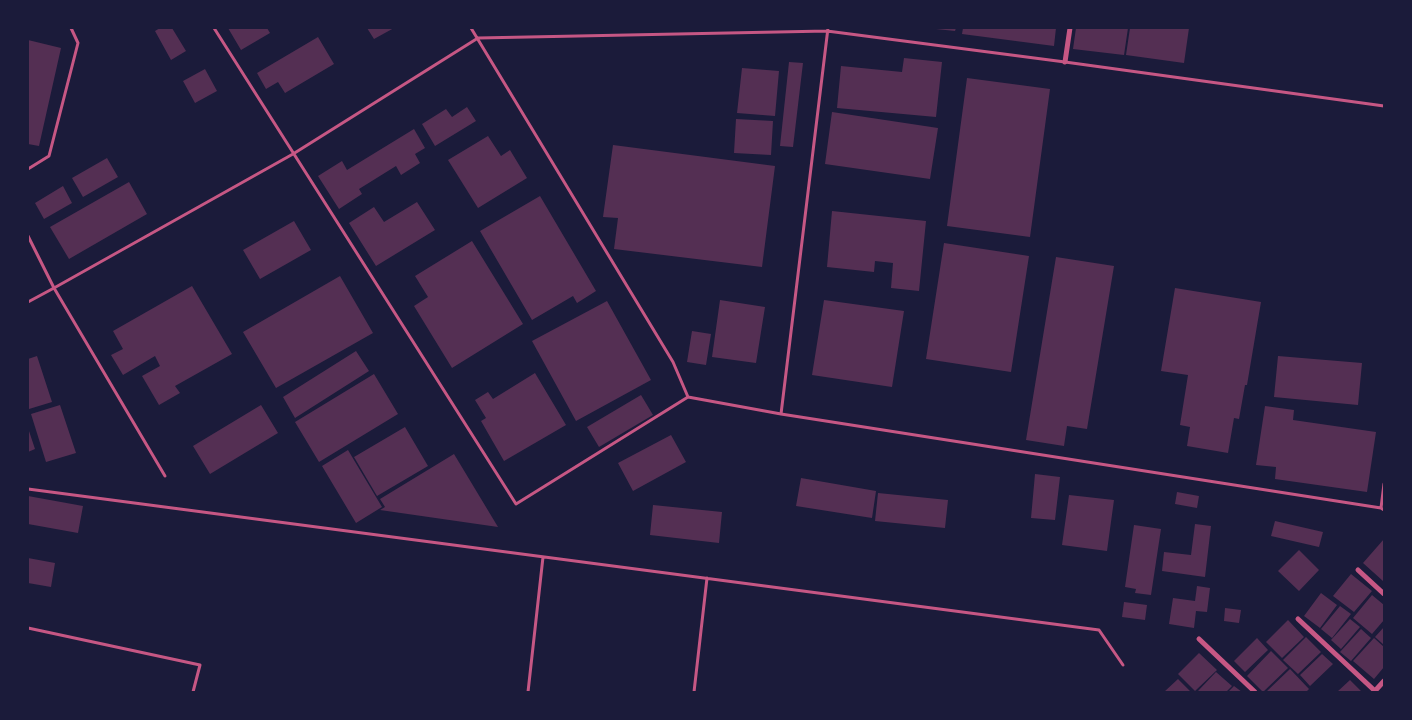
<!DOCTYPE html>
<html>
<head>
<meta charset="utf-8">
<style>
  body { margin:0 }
  #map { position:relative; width:1412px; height:720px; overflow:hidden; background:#1b1b3a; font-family:Manrope,sans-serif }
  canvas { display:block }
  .frame { position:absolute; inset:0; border:29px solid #1b1b3a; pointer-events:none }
</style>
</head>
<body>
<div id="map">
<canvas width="1412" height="720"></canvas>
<div class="frame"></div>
</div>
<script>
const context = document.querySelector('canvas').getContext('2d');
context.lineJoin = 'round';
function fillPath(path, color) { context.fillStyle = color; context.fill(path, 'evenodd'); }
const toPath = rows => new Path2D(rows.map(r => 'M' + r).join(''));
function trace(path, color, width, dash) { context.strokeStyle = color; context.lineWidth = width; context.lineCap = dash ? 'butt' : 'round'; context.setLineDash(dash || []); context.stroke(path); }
fillPath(toPath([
  [160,28,172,28,186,51,171,60,155,31],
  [228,28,267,28,270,33,241,50],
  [367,28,394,28,374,39],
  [936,28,956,28,955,31,936,29],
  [963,28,1056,28,1054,46,962,34],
  [1076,28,1128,28,1124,55,1073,49],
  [1130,28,1189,28,1184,63,1126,55],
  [318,37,334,64,285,93,278,82,266,89,257,73],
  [28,40,61,48,39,146,28,144],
  [904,58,942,62,936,117,837,108,841,66,902,72],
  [789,62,803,63,793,147,780,146],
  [742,68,779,71,775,116,737,113],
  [205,69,217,91,195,103,183,81],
  [967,78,1050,89,1030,237,947,226],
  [467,107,476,121,435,146,422,124,446,109,452,117],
  [832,112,938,128,930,179,825,164],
  [736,119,773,121,771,155,734,153],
  [414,129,425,148,415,154,420,163,401,175,396,166,359,189,362,194,339,209,318,176,342,161,347,170],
  [488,136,501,156,510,150,527,178,478,208,448,160],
  [613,145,775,166,762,267,614,249,618,218,603,217],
  [107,158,118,177,83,197,72,178],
  [129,182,147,214,69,259,50,227],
  [63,186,72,203,44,219,35,203],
  [540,196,596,291,577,303,573,296,532,320,480,231],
  [417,202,435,230,376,266,349,223,374,207,384,222],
  [832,211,926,221,919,291,891,288,893,263,875,261,874,272,827,267],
  [294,221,311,250,260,279,243,250],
  [472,241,523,324,452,368,414,306,428,297,415,276],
  [944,243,1029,256,1011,372,926,359],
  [1056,257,1114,266,1087,429,1067,426,1064,446,1026,440],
  [340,276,373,333,276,388,243,332],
  [192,286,232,354,175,386,180,393,159,405,142,376,160,366,155,356,123,375,111,355,123,349,113,331],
  [1175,288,1261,302,1247,385,1245,385,1239,419,1234,418,1228,453,1187,446,1190,427,1180,425,1188,375,1161,371],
  [720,300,765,307,756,363,712,357],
  [824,300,904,311,892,387,812,375],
  [607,301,651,380,576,421,532,341],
  [692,331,711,334,706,365,687,362],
  [356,351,369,371,295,418,283,397],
  [37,356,52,402,29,409,28,405,28,359],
  [1278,356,1362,363,1358,405,1274,397],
  [535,373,566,425,504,461,481,421,486,418,475,400,488,392,493,399],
  [374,374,398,414,319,462,295,422],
  [641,395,653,415,599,447,587,427],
  [60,405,76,453,46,462,31,414],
  [261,405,278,433,210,474,193,446],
  [1265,406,1294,410,1293,420,1376,432,1367,492,1275,479,1276,467,1256,465],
  [405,427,428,466,377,496,354,457],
  [28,428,35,449,28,452],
  [671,435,686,462,633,491,618,463],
  [348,450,382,507,356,523,322,466],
  [454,454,498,527,380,510,385,507,380,499],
  [1035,474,1060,477,1055,520,1031,518],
  [801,478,876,491,872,518,796,506],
  [1177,492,1199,496,1197,508,1175,504],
  [878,493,948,500,945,528,875,521],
  [1069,495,1114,500,1107,551,1062,545],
  [28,496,83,506,78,533,28,524],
  [653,505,722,512,719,543,650,535],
  [1275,521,1323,532,1319,547,1271,536],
  [1195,524,1211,526,1205,577,1162,571,1164,552,1191,555],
  [1134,525,1161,529,1151,595,1135,593,1136,589,1125,587],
  [1384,539,1384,579,1383,581,1363,563],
  [1299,550,1319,570,1299,591,1278,571],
  [28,558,55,563,51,587,28,583],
  [1351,574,1372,591,1354,612,1333,596],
  [1197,586,1210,588,1207,612,1196,611,1194,628,1169,624,1173,598,1195,601],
  [1321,593,1337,605,1320,628,1304,616],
  [1372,595,1384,605,1384,620,1372,634,1353,618],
  [1124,602,1147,605,1145,620,1122,617],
  [1340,606,1351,614,1332,638,1321,629],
  [1225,608,1241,610,1239,623,1224,621],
  [1350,619,1360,627,1341,649,1331,640],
  [1288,620,1304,637,1282,658,1266,642],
  [1384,627,1384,645,1375,637],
  [1361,629,1371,638,1351,661,1340,652],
  [1306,637,1321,652,1298,674,1283,660],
  [1257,638,1268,650,1245,672,1234,661],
  [1374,638,1384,647,1384,667,1374,679,1353,661],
  [1271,651,1288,668,1263,692,1247,676],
  [1199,653,1217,670,1195,691,1178,674],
  [1322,654,1333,664,1310,686,1300,675],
  [1290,669,1309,689,1306,692,1269,692,1267,691],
  [1216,672,1232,686,1226,692,1199,692,1198,691],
  [1178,679,1191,692,1164,692],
  [1350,680,1362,692,1337,692],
  [1234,686,1242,692,1228,692]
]), '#542f53');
trace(toPath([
  [214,28,516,504,688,397,781,414,1381,508,1384,510],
  [471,28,673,362,688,397],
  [28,169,49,156,78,43,71,28],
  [28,236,54,288,165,476],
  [28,302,54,288,293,154,478,38,827,31,1065,62,1384,106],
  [781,414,828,28],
  [28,489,1099,630,1123,665],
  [1381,508,1384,484],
  [28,628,200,665,193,692],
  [528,692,543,557],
  [694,692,707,578]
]), '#c65784', 3);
trace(toPath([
  [1065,62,1070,28],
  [1358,570,1384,594],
  [1298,619,1375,691],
  [1199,639,1255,692],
  [1374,692,1384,681]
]), '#c65784', 5);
</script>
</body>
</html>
